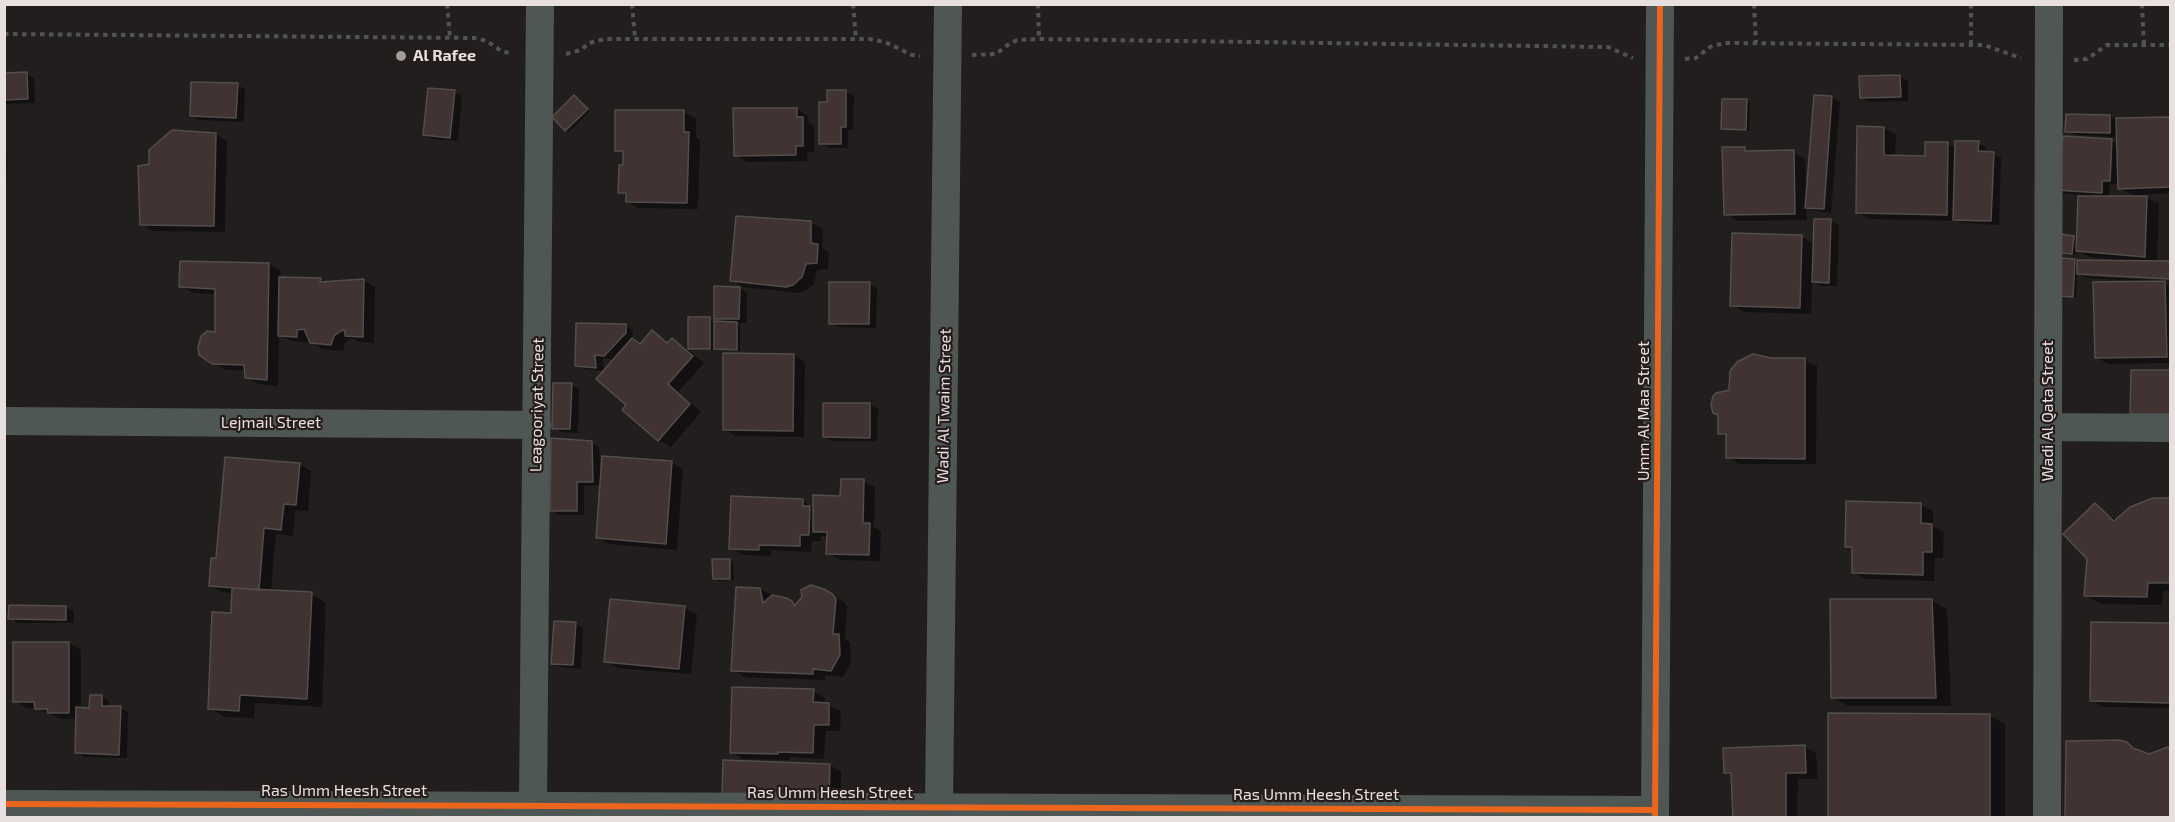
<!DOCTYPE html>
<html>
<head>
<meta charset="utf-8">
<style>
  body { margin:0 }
  #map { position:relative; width:2175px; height:822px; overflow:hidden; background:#231e1e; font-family:"Exo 2",sans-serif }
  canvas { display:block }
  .frame { position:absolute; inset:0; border:6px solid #e7e0df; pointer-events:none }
</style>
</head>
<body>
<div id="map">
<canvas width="2175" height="822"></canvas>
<div class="frame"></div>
</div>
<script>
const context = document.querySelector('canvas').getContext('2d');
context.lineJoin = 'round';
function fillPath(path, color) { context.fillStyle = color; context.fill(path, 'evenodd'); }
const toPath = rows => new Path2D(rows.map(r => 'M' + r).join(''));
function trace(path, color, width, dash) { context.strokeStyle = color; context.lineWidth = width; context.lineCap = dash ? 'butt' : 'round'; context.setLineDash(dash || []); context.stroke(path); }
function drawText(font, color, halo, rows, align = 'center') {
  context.font = font + ' "Exo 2",sans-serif'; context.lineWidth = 4.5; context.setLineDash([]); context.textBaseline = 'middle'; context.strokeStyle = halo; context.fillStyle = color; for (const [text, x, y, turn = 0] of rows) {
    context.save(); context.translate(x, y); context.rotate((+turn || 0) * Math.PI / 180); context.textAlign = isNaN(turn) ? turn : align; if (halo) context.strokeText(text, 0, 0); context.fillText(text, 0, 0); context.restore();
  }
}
fillPath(toPath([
  [4,74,27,74,34,78,35,103,4,104],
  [1900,77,1908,81,1908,101,1869,102,1861,97],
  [237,85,245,89,244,122,199,120,191,115],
  [455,92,462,96,458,141,433,139,425,134],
  [846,92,854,96,853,130,848,130,848,148,829,148,821,143,829,103],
  [1815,96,1832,97,1840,102,1831,213,1815,211,1806,207,1807,220,1738,221,1726,214,1744,148,1752,153,1793,152,1805,159,1806,187,1808,188],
  [575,97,590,111,569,132,566,130],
  [1747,101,1750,103,1749,131,1726,130,1722,128],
  [797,109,808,116,809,123,814,126,814,152,807,152,808,161,747,162,735,155],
  [684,112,696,119,696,137,700,140,698,209,639,208,627,202,627,196,620,192,625,155,616,150],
  [2109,116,2116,120,2170,118,2170,193,2142,195,2159,204,2157,263,2170,263,2170,278,2084,273,2084,276,2170,281,2170,282,2163,282,2170,286,2170,363,2108,364,2096,357,2139,281,2086,278,2077,273,2076,298,2060,295,2074,260,2116,262,2116,260,2090,257,2076,250,2076,255,2058,253,2057,235,2078,239,2087,198,2087,195,2064,194,2056,190,2064,138,2112,141,2118,144,2118,137,2075,135,2067,131],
  [2110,184,2120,184,2120,188,2136,197,2109,198],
  [1884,128,1896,135,1895,157,1927,158,1948,144,1957,149,1978,143,1986,147,1986,153,1993,153,2001,158,1999,225,1963,223,1958,221,1869,219,1857,212],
  [216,134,227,141,225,232,153,231,141,224,150,165],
  [4,157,7,159,4,228],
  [1815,220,1831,221,1839,225,1837,286,1821,286,1812,281,1811,314,1744,312,1732,305,1802,237,1814,244],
  [811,223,823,229,822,248,829,252,828,269,817,270,814,284,805,291,799,293,743,287,731,280],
  [269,264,281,271,280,278,320,279,326,283,364,281,375,287,374,343,359,342,351,338,345,343,343,351,323,349,308,341,309,343,291,341,279,335,278,386,258,384,246,377,246,371,226,370,204,358,217,334,217,294,193,293,181,286],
  [869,283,877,288,876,328,838,327,830,323],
  [739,288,747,293,747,323,735,323,740,325,740,351,719,350,713,347,713,350,693,350,689,348,710,319,713,323,724,323,715,318],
  [625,326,633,330,632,339,641,345,652,332,669,343,672,340,684,346,704,363,678,392,701,412,671,447,659,440,628,405,615,360,603,358,604,371,584,369,576,365],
  [794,355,805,362,804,437,736,436,724,429],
  [1771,359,1805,360,1817,366,1816,464,1739,464,1728,457,1728,437,1720,433,1730,391],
  [2132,372,2170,372,2170,418],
  [571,385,579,389,578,433,562,432,554,428],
  [870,404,878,409,877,441,832,441,825,437],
  [591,442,599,447,600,468,672,463,683,469,677,550,609,544,597,537,601,485,584,486,584,515,559,515,551,510],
  [299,464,311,471,308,511,295,510,293,536,276,534,271,592,311,594,326,603,322,707,255,703,254,718,225,717,209,708,233,615,234,593,222,592,210,585,217,560],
  [863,481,875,487,874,527,881,532,880,561,840,560,828,553,828,538,821,535,821,541,812,541,811,552,771,550,771,556,743,555,731,548,802,501,815,508,842,497],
  [2170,499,2170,591,2163,591,2162,605,2101,604,2086,595,2095,505,2117,520,2153,500],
  [1921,505,1933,511,1933,526,1944,532,1943,558,1935,558,1934,581,1866,579,1854,573,1854,550,1846,546],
  [730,560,733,562,734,580,718,581,715,579],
  [760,589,796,606,824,590,844,602,847,607,845,639,850,642,851,662,843,677,825,675,825,680,744,677,733,670],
  [1932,601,1947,609,1951,706,1848,706,1833,697],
  [66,607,74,612,74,623,18,623,10,618],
  [685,608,697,614,691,674,617,668,606,661],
  [2093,623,2170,625,2170,708,2103,707,2091,700],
  [576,624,583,628,581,669,561,667,553,663],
  [15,643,69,643,81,650,81,709,91,709,102,697,109,701,109,707,120,708,128,712,127,758,84,757,77,752,77,719,61,719,37,708,27,708,15,701],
  [813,691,825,698,825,704,841,711,840,731,826,731,824,759,790,757,789,760,743,759,731,752],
  [1830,714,1990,716,2005,724,2005,818,1830,818],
  [2127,743,2149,756,2168,749,2170,750,2170,818,2066,818],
  [1805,747,1816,753,1818,779,1798,779,1797,818,1735,818,1733,777,1725,772],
  [830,765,841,772,841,803,735,800]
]), '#0007');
const building = toPath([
  [27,72,28,99,4,100,4,73,27,72],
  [1900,75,1901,97,1860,98,1859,76,1900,75],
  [191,82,238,83,236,118,190,116,191,82],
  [428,88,455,90,450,138,423,135,428,88],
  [827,90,846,90,846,127,841,127,841,144,819,144,819,102,827,102,827,90],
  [574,95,588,109,565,131,552,117,574,95],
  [1814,95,1832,96,1824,209,1805,208,1814,95],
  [1722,99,1747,99,1746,130,1721,129,1722,99],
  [733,108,797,108,797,117,803,117,803,146,796,146,796,155,734,156,733,108],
  [615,110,684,110,684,132,689,132,687,203,626,202,626,193,618,193,619,165,623,165,623,151,615,151,615,110],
  [2066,114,2110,115,2110,133,2065,132,2066,114],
  [2170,117,2170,187,2118,189,2116,118,2170,117],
  [1857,126,1884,127,1884,155,1925,156,1925,142,1948,142,1947,215,1856,213,1857,126],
  [172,130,216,133,214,226,140,225,138,166,149,164,149,150,172,130],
  [2063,136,2112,139,2110,181,2102,181,2102,193,2055,190,2063,136],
  [1955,141,1979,141,1978,151,1994,152,1991,221,1953,220,1955,141],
  [1722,147,1745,147,1745,151,1794,150,1795,214,1724,215,1722,147],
  [2078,196,2147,196,2145,257,2076,251,2078,196],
  [736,216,811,221,811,243,818,244,817,263,806,264,802,277,793,285,786,287,730,281,736,216],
  [1814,219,1831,219,1829,283,1812,282,1814,219],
  [1732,233,1802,235,1800,308,1730,306,1732,233],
  [2055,233,2074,236,2072,254,2053,252,2055,233],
  [2060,258,2075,259,2073,297,2058,296,2060,258],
  [2077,260,2170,261,2170,279,2077,274,2077,260],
  [180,261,269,263,267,380,245,378,244,365,212,364,199,355,198,347,201,336,207,331,215,332,215,289,179,287,180,261],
  [279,277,321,278,320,282,364,279,363,337,345,336,345,330,341,331,334,336,331,345,310,343,304,329,297,330,297,337,278,336,279,277],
  [2165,281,2167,357,2095,358,2093,282,2165,281],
  [829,282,870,282,869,324,829,324,829,282],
  [714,286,740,287,739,319,714,319,714,286],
  [688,317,710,317,710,349,688,349,688,317],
  [714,321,737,322,737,350,714,349,714,321],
  [576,323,626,324,626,333,604,356,595,355,596,368,575,366,576,323],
  [652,330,667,343,672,338,693,356,668,384,690,404,658,441,622,410,626,405,596,379,632,338,640,344,652,330],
  [723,353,794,354,793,431,723,430,723,353],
  [1753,354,1771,358,1805,358,1805,459,1726,458,1726,434,1718,434,1718,415,1713,413,1711,405,1713,396,1716,393,1729,390,1730,371,1737,362,1753,354],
  [2131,370,2170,370,2170,414,2130,414,2131,370],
  [553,383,572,383,570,429,552,429,553,383],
  [823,403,870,403,870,438,823,437,823,403],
  [551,438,592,441,593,482,577,482,577,511,550,511,551,438],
  [602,456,672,461,666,544,596,538,602,456],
  [225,457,300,463,296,505,284,504,281,530,264,528,259,590,209,586,211,558,216,558,225,457],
  [841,479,864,479,863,523,870,523,869,555,826,554,827,532,813,532,813,495,840,496,841,479],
  [731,496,803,499,803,506,810,506,809,535,800,535,800,546,759,545,759,550,729,549,731,496],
  [2153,498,2170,498,2170,583,2148,583,2147,597,2084,596,2087,559,2063,534,2095,503,2114,521,2130,507,2153,498],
  [1846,501,1921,503,1921,523,1932,524,1932,552,1923,552,1923,575,1852,573,1852,547,1845,547,1846,501],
  [712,559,730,559,730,579,713,579,712,559],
  [811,585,824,589,832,594,836,599,833,634,839,634,840,655,831,671,813,669,813,674,731,671,736,587,760,588,763,603,772,595,786,598,792,601,794,606,802,597,801,590,811,585],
  [232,588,312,592,307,699,240,695,239,711,208,709,212,612,231,613,232,588],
  [610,599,685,606,679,669,604,662,610,599],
  [1830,599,1932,599,1936,698,1831,698,1830,599],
  [9,605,66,606,66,620,8,619,9,605],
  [554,621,576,622,573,665,551,664,554,621],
  [2091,622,2170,623,2170,703,2090,701,2091,622],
  [13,642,69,642,69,713,48,713,47,709,35,709,34,702,13,702,13,642],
  [732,687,814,689,813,702,829,703,829,725,814,725,813,753,778,752,778,754,730,753,732,687],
  [90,695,102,695,102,706,121,706,119,755,75,753,76,707,89,708,90,695],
  [1828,713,1990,714,1990,818,1828,818,1828,713],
  [2119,740,2127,742,2133,748,2149,754,2168,747,2170,749,2170,818,2065,818,2066,741,2119,740],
  [1805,745,1806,773,1786,773,1786,818,1733,818,1731,773,1724,773,1723,748,1805,745],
  [723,760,830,764,829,797,722,794,723,760]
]);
fillPath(building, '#403332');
trace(building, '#524e4e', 1.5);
trace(toPath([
  [447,4,450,38],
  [632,4,635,38],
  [853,4,856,39],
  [1038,4,1039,39],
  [1754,4,1756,43],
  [1971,4,1971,45],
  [2142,4,2144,45],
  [4,34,475,38,487,41,501,51,513,54],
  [566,54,581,50,589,43,605,39,869,39,885,42,912,55,920,56],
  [972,55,996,54,1009,44,1017,40,1039,39,1608,47,1633,58],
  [1685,59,1696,58,1710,47,1724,43,1984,45,2021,58],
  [2074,60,2087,59,2107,45,2170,45]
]), '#4f5352', 4, [4.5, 4.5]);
trace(toPath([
  [4,421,537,425],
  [2048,427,2170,428],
  [4,804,1655,810],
  [533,805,540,4],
  [939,807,948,4],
  [1655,818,1660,4],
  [2047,818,2049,4]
]), '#4f5755', 28);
trace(toPath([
  [4,804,1655,810],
  [1655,818,1660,4]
]), '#eb651d', 6);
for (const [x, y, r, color] of [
  [401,56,6,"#a29c9b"]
]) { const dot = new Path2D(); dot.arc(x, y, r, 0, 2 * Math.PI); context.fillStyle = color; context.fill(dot); trace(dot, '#261c1b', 2); }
drawText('bold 16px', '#e7e0df', '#261c1b', [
  ["Al Rafee",413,56]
], 'left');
drawText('16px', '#e7e0df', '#261c1b', [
  ["Leagooriyat Street",537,405,-89],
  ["Wadi Al Twaim Street",944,406,-89],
  ["Umm Al Maa Street",1644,411,-90],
  ["Wadi Al Qata Street",2048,411,-90],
  ["Lejmail Street",271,423],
  ["Ras Umm Heesh Street",344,791],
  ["Ras Umm Heesh Street",830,793],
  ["Ras Umm Heesh Street",1316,795]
]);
</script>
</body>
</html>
